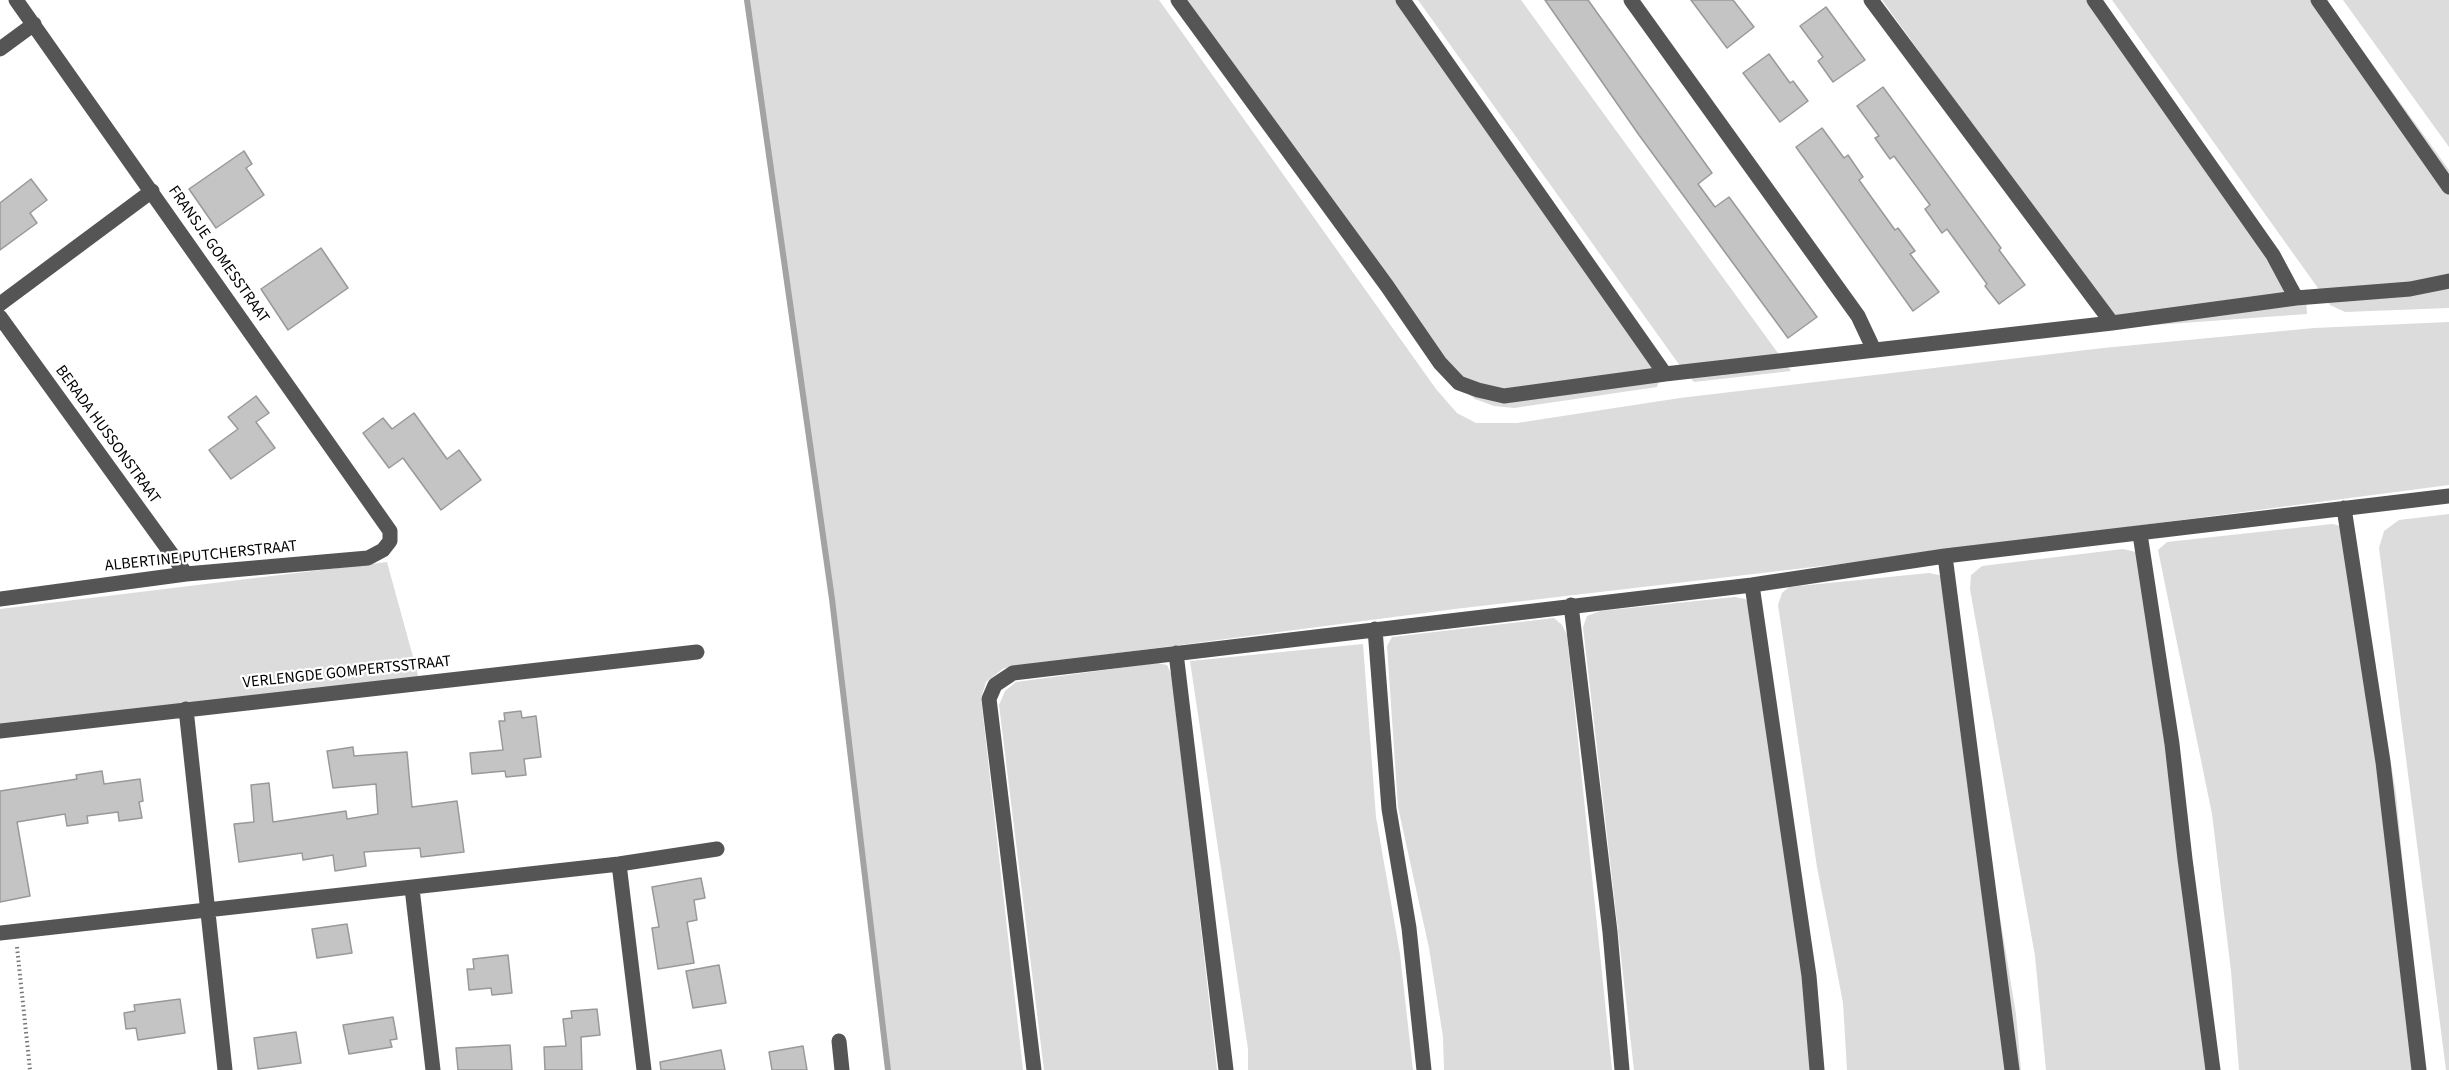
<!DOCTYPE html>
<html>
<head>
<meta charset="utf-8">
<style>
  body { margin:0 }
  canvas { display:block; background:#fff }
</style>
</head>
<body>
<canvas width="2449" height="1070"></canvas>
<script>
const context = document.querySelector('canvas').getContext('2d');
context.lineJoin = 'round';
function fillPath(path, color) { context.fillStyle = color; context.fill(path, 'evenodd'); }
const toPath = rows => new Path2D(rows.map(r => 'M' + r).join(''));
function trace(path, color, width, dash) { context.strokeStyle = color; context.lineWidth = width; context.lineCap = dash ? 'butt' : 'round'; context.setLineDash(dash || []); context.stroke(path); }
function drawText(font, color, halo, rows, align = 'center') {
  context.font = font + ' "Source Sans 3",sans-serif'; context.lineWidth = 4.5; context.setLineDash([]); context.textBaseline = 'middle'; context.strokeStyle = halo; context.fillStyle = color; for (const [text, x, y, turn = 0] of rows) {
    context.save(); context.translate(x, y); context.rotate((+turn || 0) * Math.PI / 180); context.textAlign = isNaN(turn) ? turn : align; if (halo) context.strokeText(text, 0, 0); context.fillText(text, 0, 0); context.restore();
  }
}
fillPath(toPath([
  [747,0,1159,0,1436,389,1457,413,1476,423,1517,423,1680,398,2103,348,2314,328,2449,322,2449,485,1907,556,1455,609,1004,668,986,682,981,698,1023,1070,888,1070,832,599],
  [1183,0,1404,0,1663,371,1657,387,1514,408,1494,406,1475,399,1463,390],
  [1418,0,1521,0,1791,371,1694,382,1683,370],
  [1882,0,2094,0,2306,297,2307,314,2114,328,1975,129],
  [2112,0,2326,0,2449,170,2449,308,2345,312,2330,305],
  [2343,0,2449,0,2449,147],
  [2449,514,2449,1070,2446,1070,2379,548,2384,531,2399,520],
  [2332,524,2346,527,2356,543,2396,794,2423,1070,2239,1070,2231,971,2212,814,2158,550,2167,542],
  [2123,549,2136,552,2213,1070,2046,1070,2035,956,1970,589,1971,575,1982,566],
  [387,562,421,686,0,733,0,609],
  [1929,573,1944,576,2016,1014,2021,1070,1847,1070,1843,1003,1817,867,1778,605,1782,593,1789,587],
  [1735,597,1745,599,1755,607,1820,1070,1634,1070,1583,627,1587,616,1600,611],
  [1554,618,1562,625,1567,635,1612,1070,1444,1070,1443,1037,1429,948,1398,807,1387,646,1392,637],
  [1363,644,1376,817,1400,954,1413,1070,1248,1070,1248,1049,1190,661],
  [1157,663,1167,665,1172,676,1217,1070,1044,1070,999,705,1005,691,1016,682]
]), '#dcdcdc');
trace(toPath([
  [747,0,832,599,888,1070]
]), '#a3a3a3', 6);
const building = toPath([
  [1545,0,1588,0,1712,173,1698,184,1715,207,1729,197,1817,317,1788,338,1639,135,1545,0],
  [1691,0,1733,0,1754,27,1727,48,1691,0],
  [1826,7,1865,60,1833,82,1818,61,1823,57,1800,26,1826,7],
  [1769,54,1790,83,1793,81,1808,101,1780,122,1743,73,1769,54],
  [1883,87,2001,248,1999,250,2025,285,1999,304,1985,286,1987,284,1947,229,1942,233,1925,209,1930,205,1894,156,1890,159,1875,138,1879,136,1857,106,1883,87],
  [1822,128,1844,158,1848,155,1863,177,1859,180,1895,230,1898,228,1915,251,1910,254,1939,292,1913,311,1796,147,1822,128],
  [244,151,252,164,246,168,264,195,216,228,189,189,244,151],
  [31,179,47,200,30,213,37,223,0,250,0,203,31,179],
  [321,248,348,288,288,330,261,289,321,248],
  [256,396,269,413,256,422,275,448,231,479,209,450,238,429,228,417,256,396],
  [414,413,447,459,459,450,481,480,441,510,403,458,389,468,363,433,383,418,392,429,414,413],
  [521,711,522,718,536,716,541,757,524,759,526,775,506,777,505,771,472,774,470,753,503,750,499,721,505,721,504,713,521,711],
  [353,747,354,756,407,752,412,807,457,801,464,852,421,857,420,848,364,852,366,866,335,871,333,855,303,860,302,853,239,862,234,824,254,822,251,785,269,783,273,822,346,811,347,819,378,814,376,784,333,788,327,751,353,747],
  [102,771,104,784,140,779,143,801,139,802,142,818,119,821,118,812,87,816,88,823,67,826,65,814,17,822,30,896,0,902,0,791,77,779,76,775,102,771],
  [701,878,705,898,694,900,697,920,687,922,694,963,658,969,652,928,659,927,652,887,701,878],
  [347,924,352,953,317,958,312,929,347,924],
  [508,955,512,993,492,995,491,988,469,990,467,969,474,969,473,959,508,955],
  [719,965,726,1003,693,1008,686,971,719,965],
  [180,999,185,1033,138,1040,136,1028,126,1029,124,1013,135,1011,134,1005,180,999],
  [597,1009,600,1035,581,1037,582,1070,545,1070,544,1047,566,1046,563,1019,572,1018,571,1011,597,1009],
  [393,1017,397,1039,390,1040,392,1047,349,1054,343,1025,393,1017],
  [296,1032,301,1063,258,1069,254,1038,296,1032],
  [510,1045,512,1070,458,1070,456,1048,510,1045],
  [803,1046,807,1070,772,1070,769,1052,803,1046],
  [721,1050,725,1070,661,1070,660,1062,721,1050]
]);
fillPath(building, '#c4c4c4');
trace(building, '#999', 1.5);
trace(toPath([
  [17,947,30,1070]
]), '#777', 4, [1.5, 3]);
trace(toPath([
  [1178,0,1387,286,1440,363,1459,383,1478,390,1504,396,1665,374,2112,323,2296,298,2410,289,2449,281],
  [1403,0,1665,374],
  [1631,0,1858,316,1874,350],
  [1871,0,2112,323],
  [2094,0,2273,255,2296,298],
  [2318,0,2449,187],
  [0,49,34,24],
  [0,304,152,191],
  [0,317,186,574],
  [2344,508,2383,762,2419,1070],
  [2140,534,2172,744,2185,859,2213,1070],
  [1945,556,2012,1070],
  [1752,585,1809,976,1817,1070],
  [0,599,186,574,368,558,383,550,390,541,390,531,16,0],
  [1571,605,1610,932,1622,1070],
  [1375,629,1389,809,1409,928,1424,1070],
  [1176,653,1226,1070],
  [186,709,225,1070],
  [0,731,697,652],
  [619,864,644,1070],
  [412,888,433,1070],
  [0,933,619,864,717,849],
  [839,1041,842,1070],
  [1034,1070,989,699,995,685,1013,673,1752,585,1945,556,2449,496]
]), '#555', 15);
drawText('16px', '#000', '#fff', [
  ["FRANSJE GOMESSTRAAT",218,255,55],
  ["BERADA HUSSONSTRAAT",107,435,54],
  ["ALBERTINE PUTCHERSTRAAT",201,557,-6],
  ["VERLENGDE GOMPERTSSTRAAT",347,673,-6]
]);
</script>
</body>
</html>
